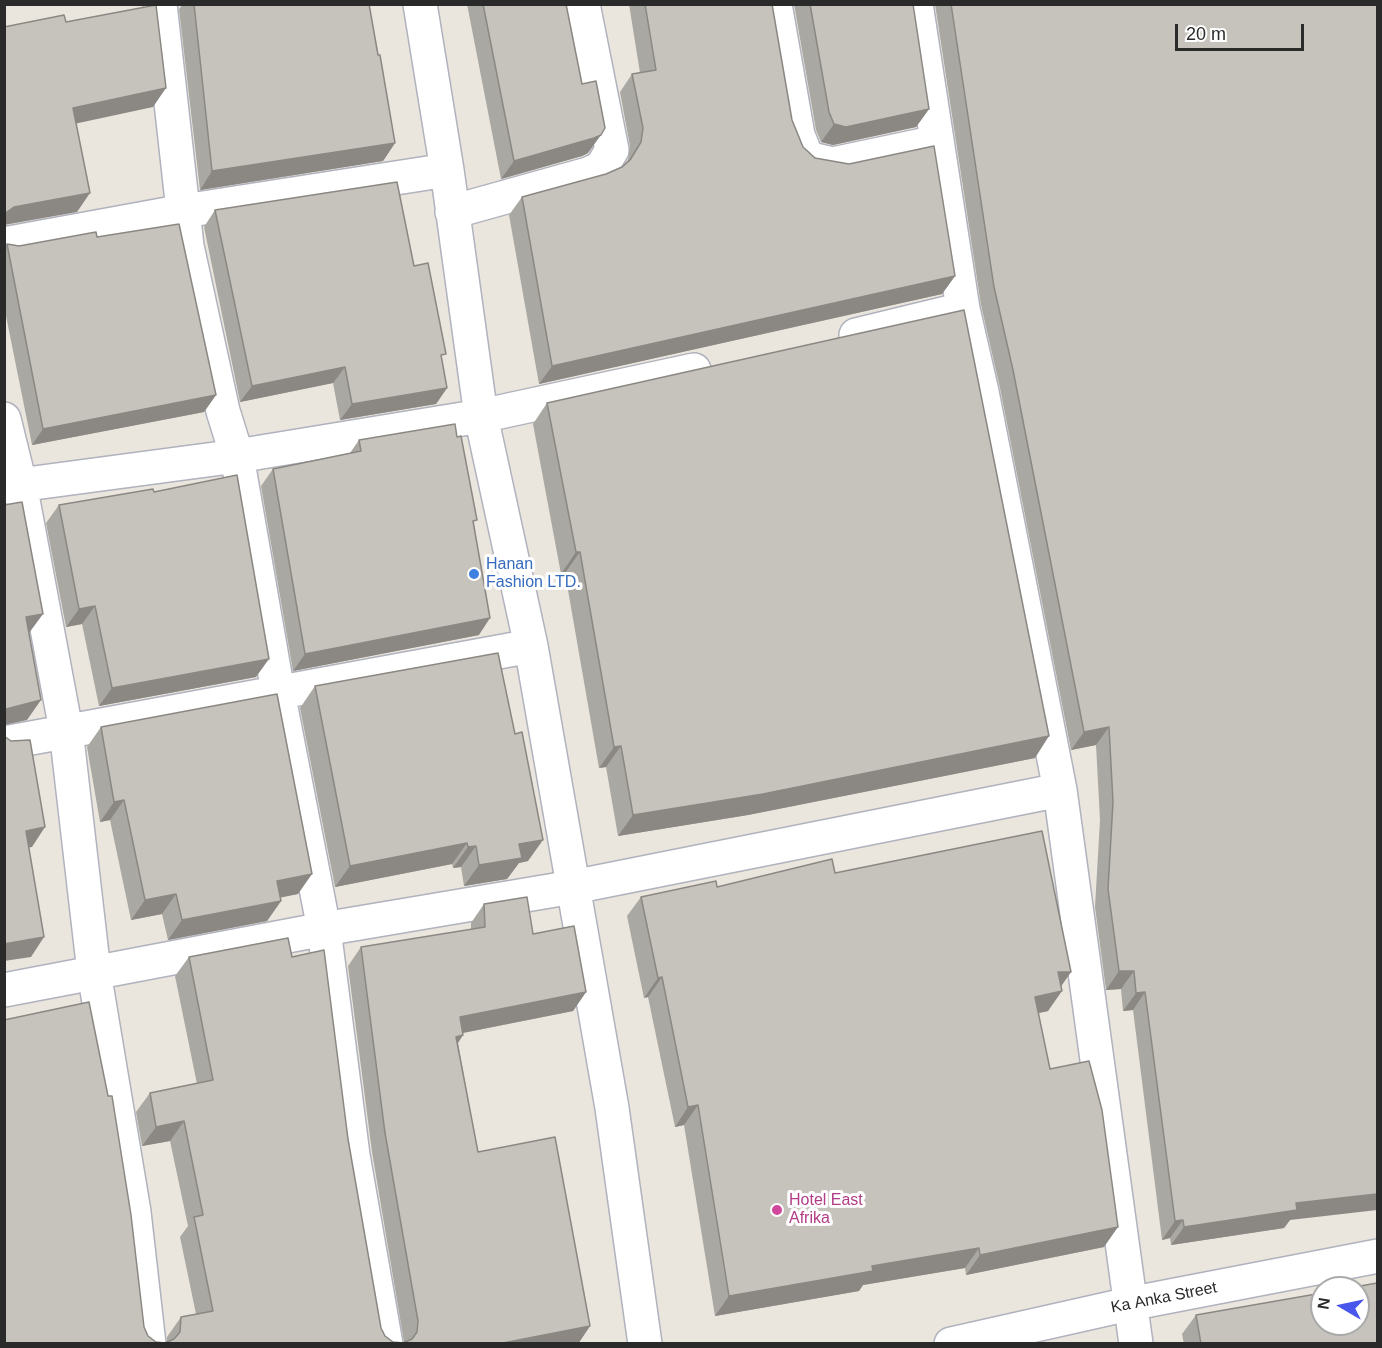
<!DOCTYPE html>
<html>
<head>
<meta charset="utf-8">
<style>
  body { margin:0 }
  #map { position:relative; width:1382px; height:1348px; overflow:hidden; background:#ebe6dd; font-family:Arial,sans-serif }
  canvas { display:block }
  .frame { position:absolute; inset:0; border:6px solid #2a2a2a; pointer-events:none }
  .north { position:absolute; left:1310px; top:1276px; width:60px; height:60px; box-sizing:border-box; background:#fff; border:2px solid #aaa; border-radius:50%; rotate:279deg; font-size:16px; font-weight:700; line-height:24px; text-align:center; color:#2a2a2a }
  .north::after { content:''; display:block; margin:auto; width:21px; height:27px; background:#4956ec; clip-path:polygon(50% 0,100% 100%,50% 72%,0 100%) }
  .scale { position:absolute; left:1175px; top:24px; width:129px; height:27px; box-sizing:border-box; border:3px solid #2a2a2a; border-top:0; padding-left:8px; font-size:18px; line-height:21px; white-space:nowrap; color:#2a2a2a; -webkit-text-stroke:4px #fff; paint-order:stroke }
</style>
</head>
<body>
<div id="map">
<canvas width="1382" height="1348"></canvas>
<div class="frame"></div>
<div class="north">N</div>
<div class="scale">20 m</div>
</div>
<script>
const context = document.querySelector('canvas').getContext('2d');
context.lineJoin = 'round';
const toPath = rows => new Path2D(rows.map(r => 'M' + r).join(''));
function trace(path, color, width, dash) { context.strokeStyle = color; context.lineWidth = width; context.lineCap = dash ? 'butt' : 'round'; context.setLineDash(dash || []); context.stroke(path); }
function fillPath(path, color) { context.fillStyle = color; context.fill(path, 'evenodd'); }
function drawText(font, color, halo, rows, align = 'center') {
  context.font = font + ' Arial,sans-serif'; context.lineWidth = 6; context.setLineDash([]); context.textBaseline = 'middle'; context.strokeStyle = halo; context.fillStyle = color; for (const [text, x, y, turn = 0] of rows) {
    context.save(); context.translate(x, y); context.rotate((+turn || 0) * Math.PI / 180); context.textAlign = isNaN(turn) ? turn : align; if (halo) context.strokeText(text, 0, 0); context.fillText(text, 0, 0); context.restore();
  }
}
const minor = toPath([
  [160,4,187,246,223,411,237,456,278,692,324,929,353,1155,386,1344],
  [420,4,447,170,481,416,531,646,612,1108,645,1344],
  [775,4,798,135,807,158,833,164,937,142],
  [916,4,963,309,982,392,1060,790,1136,1344],
  [452,212,588,174,601,168,612,150,583,4],
  [4,244,184,211,447,170],
  [856,335,963,309],
  [4,419,20,484,66,730,94,972,134,1212,149,1344],
  [4,487,237,456,481,416,694,370],
  [4,743,531,646],
  [4,990,324,929,573,887,1060,790],
  [951,1344,1129,1304,1378,1256]
]);
trace(minor, '#b0b2bd', 36);
trace(minor, '#fff', 33);
fillPath(toPath([
  [183,4,369,4,395,143,383,161,200,190,179,9],
  [467,4,566,4,588,153,582,156,501,179],
  [629,4,772,4,792,120,803,147,955,276,942,294,539,384,509,215,522,197,606,174,622,167,628,160,630,146,620,92,632,74,640,73],
  [794,4,913,4,929,109,916,127,833,145,821,142,816,130],
  [935,4,1377,4,1290,1220,1284,1228,1171,1245,1170,1238,1162,1240,1133,1010,1123,1011,1121,989,1106,990,1095,907,1100,820,1096,745,1071,750,1000,388,981,305],
  [215,210,414,266,442,360,447,388,436,404,340,420,333,383,240,402,204,227],
  [97,237,216,395,204,412,32,445,4,306,4,248,7,244,19,246],
  [547,403,1035,758,748,815,618,836,606,767,599,768,565,573,561,574,533,424],
  [359,440,474,524,479,635,293,671,261,486,273,469,350,453],
  [154,492,256,677,99,706,82,624,66,627,46,523,59,505],
  [315,686,528,861,519,863,507,879,464,886,461,867,453,868,452,864,335,887,300,708],
  [101,727,298,894,281,897,281,901,267,921,168,940,162,914,131,920,110,820,100,822,87,747],
  [835,873,1071,972,1061,986,1048,1011,1038,1013,1050,1069,1104,1247,966,1275,965,1268,863,1285,859,1291,715,1316,684,1125,675,1127,648,997,644,998,627,916,641,897],
  [484,904,533,934,586,992,573,1011,463,1033,463,1035,458,1043,478,1152,590,1326,578,1344,4,1344,144,1327,148,1336,156,1342,165,1343,167,1342,167,1337,181,1317,196,1314,180,1237,188,1226,170,1141,142,1146,136,1112,150,1093,197,1084,175,976,189,957,292,957,348,1139,381,1328,385,1336,393,1342,404,1342,372,1152,348,966,361,947,471,930,471,923],
  [1196,1315,1377,1344,1184,1344,1182,1334]
]), '#aaa8a2');
fillPath(toPath([
  [166,88,153,107,60,127,73,108],
  [929,109,916,127,833,145,821,142,834,124],
  [601,135,588,153,582,156,501,179,514,161],
  [395,143,383,161,200,190,212,171],
  [90,193,77,212,4,225,4,214,14,207],
  [955,276,942,294,539,384,552,366],
  [345,367,333,383,240,402,252,386],
  [447,388,436,404,340,420,352,404],
  [216,395,204,412,32,445,43,429],
  [576,552,580,552,565,573,561,574],
  [95,606,82,624,66,627,79,609],
  [43,614,29,633,26,617],
  [490,618,479,635,293,671,305,654],
  [269,659,256,677,99,706,112,688],
  [41,700,27,720,4,725,4,711,6,709],
  [1109,727,1096,745,1071,750,1084,732],
  [1049,736,1035,758,748,815,618,836,633,815],
  [621,746,606,767,599,768,614,747],
  [124,800,110,820,100,822,114,802],
  [45,827,32,847,12,850,26,831],
  [543,840,528,861,519,863,507,879,464,886,479,865,519,844],
  [467,843,452,864,335,887,350,866],
  [476,846,461,867,453,868,468,847],
  [312,874,298,894,264,901,277,881],
  [176,894,162,914,131,920,145,900],
  [281,901,267,921,168,940,182,920],
  [44,937,31,957,4,961,4,944],
  [1119,971,1134,971,1121,989,1106,990],
  [1058,972,1071,972,1057,992],
  [662,977,648,997,644,998,658,978],
  [1062,991,1048,1011,1021,1017,1035,997],
  [586,992,573,1011,447,1036,460,1017],
  [1145,992,1133,1010,1123,1011,1136,993],
  [463,1035,450,1055,456,1037],
  [698,1105,684,1125,675,1127,688,1107],
  [184,1121,170,1141,142,1146,156,1127],
  [1377,1194,1377,1210,1290,1220,1284,1228,1171,1245,1184,1227,1296,1203],
  [1183,1220,1170,1238,1162,1240,1175,1221],
  [1118,1227,1104,1247,966,1275,980,1255],
  [979,1248,965,1268,863,1285,859,1291,715,1316,729,1296,872,1266],
  [590,1326,578,1344,498,1344]
]), '#8b8884');
const building = toPath([
  [194,4,369,4,378,55,380,55,395,143,212,171,194,4],
  [483,4,566,4,582,84,596,81,605,128,601,135,594,138,514,161,483,4],
  [645,4,772,4,792,120,803,147,815,158,849,164,934,146,955,276,552,366,522,197,606,174,622,167,630,160,641,142,643,128,632,74,656,70,645,4],
  [810,4,913,4,929,109,846,127,834,124,829,112,810,4],
  [951,4,1377,4,1377,1194,1296,1203,1297,1210,1184,1227,1183,1220,1175,1221,1145,992,1136,993,1134,971,1119,971,1108,889,1113,802,1109,727,1084,732,1013,370,994,287,951,4],
  [156,5,166,88,73,108,90,193,14,207,4,214,4,27,64,15,66,22,156,5],
  [397,182,414,266,428,263,446,354,441,355,447,388,352,404,345,367,252,386,215,210,397,182],
  [179,224,216,395,43,429,7,244,19,246,96,232,97,237,179,224],
  [964,310,1049,736,763,794,633,815,621,746,614,747,580,552,576,552,547,403,964,310],
  [455,424,457,437,461,436,477,520,473,521,490,618,305,654,273,469,361,451,359,440,455,424],
  [237,475,269,659,112,688,95,606,79,609,59,505,153,489,154,492,237,475],
  [22,502,43,614,26,617,41,700,6,709,4,711,4,505,22,502],
  [498,653,515,734,522,732,543,840,519,844,522,858,479,865,476,846,468,847,467,843,350,866,315,686,498,653],
  [277,694,312,874,277,881,281,901,182,920,176,894,145,900,124,800,114,802,101,727,277,694],
  [4,736,11,741,30,740,45,827,26,831,44,937,4,944,4,736],
  [1042,831,1071,972,1058,972,1062,991,1035,997,1050,1069,1089,1061,1102,1110,1118,1227,980,1255,979,1248,872,1266,873,1271,729,1296,698,1105,688,1107,662,977,658,978,641,897,716,881,717,887,832,859,835,873,1042,831],
  [527,897,533,934,574,926,586,992,460,1017,463,1035,456,1037,478,1152,555,1137,590,1326,498,1344,4,1344,4,1020,89,1002,108,1096,112,1096,131,1215,144,1327,148,1336,156,1342,165,1343,174,1339,180,1332,181,1317,213,1311,194,1217,203,1215,184,1121,156,1127,150,1093,213,1080,189,957,288,938,292,957,324,950,348,1139,381,1328,385,1336,393,1342,403,1343,412,1339,417,1332,418,1321,385,1133,361,947,485,927,484,904,527,897],
  [1377,1283,1377,1344,1201,1344,1196,1315,1322,1293,1322,1324,1358,1324,1358,1288,1349,1288,1377,1283]
]);
fillPath(building, '#c6c3bc');
trace(building, '#8b8884', 1.5);
for (const [x, y, r, color] of [
  [474,574,6,"#3f7fe0"],
  [777,1210,6,"#d1479c"]
]) { const dot = new Path2D(); dot.arc(x, y, r, 0, 2 * Math.PI); context.fillStyle = color; context.fill(dot); trace(dot, '#fff', 2); }
drawText('16px', '#366cbe', '#fff', [
  ["Hanan",486,565],
  ["Fashion LTD.",486,583]
], 'left');
drawText('16px', '#b23c85', '#fff', [
  ["Hotel East",789,1201],
  ["Afrika",789,1219]
], 'left');
drawText('16px', '#2a2a2a', '#fff', [
  ["Ka Anka Street",1164,1298,-11]
]);
</script>
</body>
</html>
